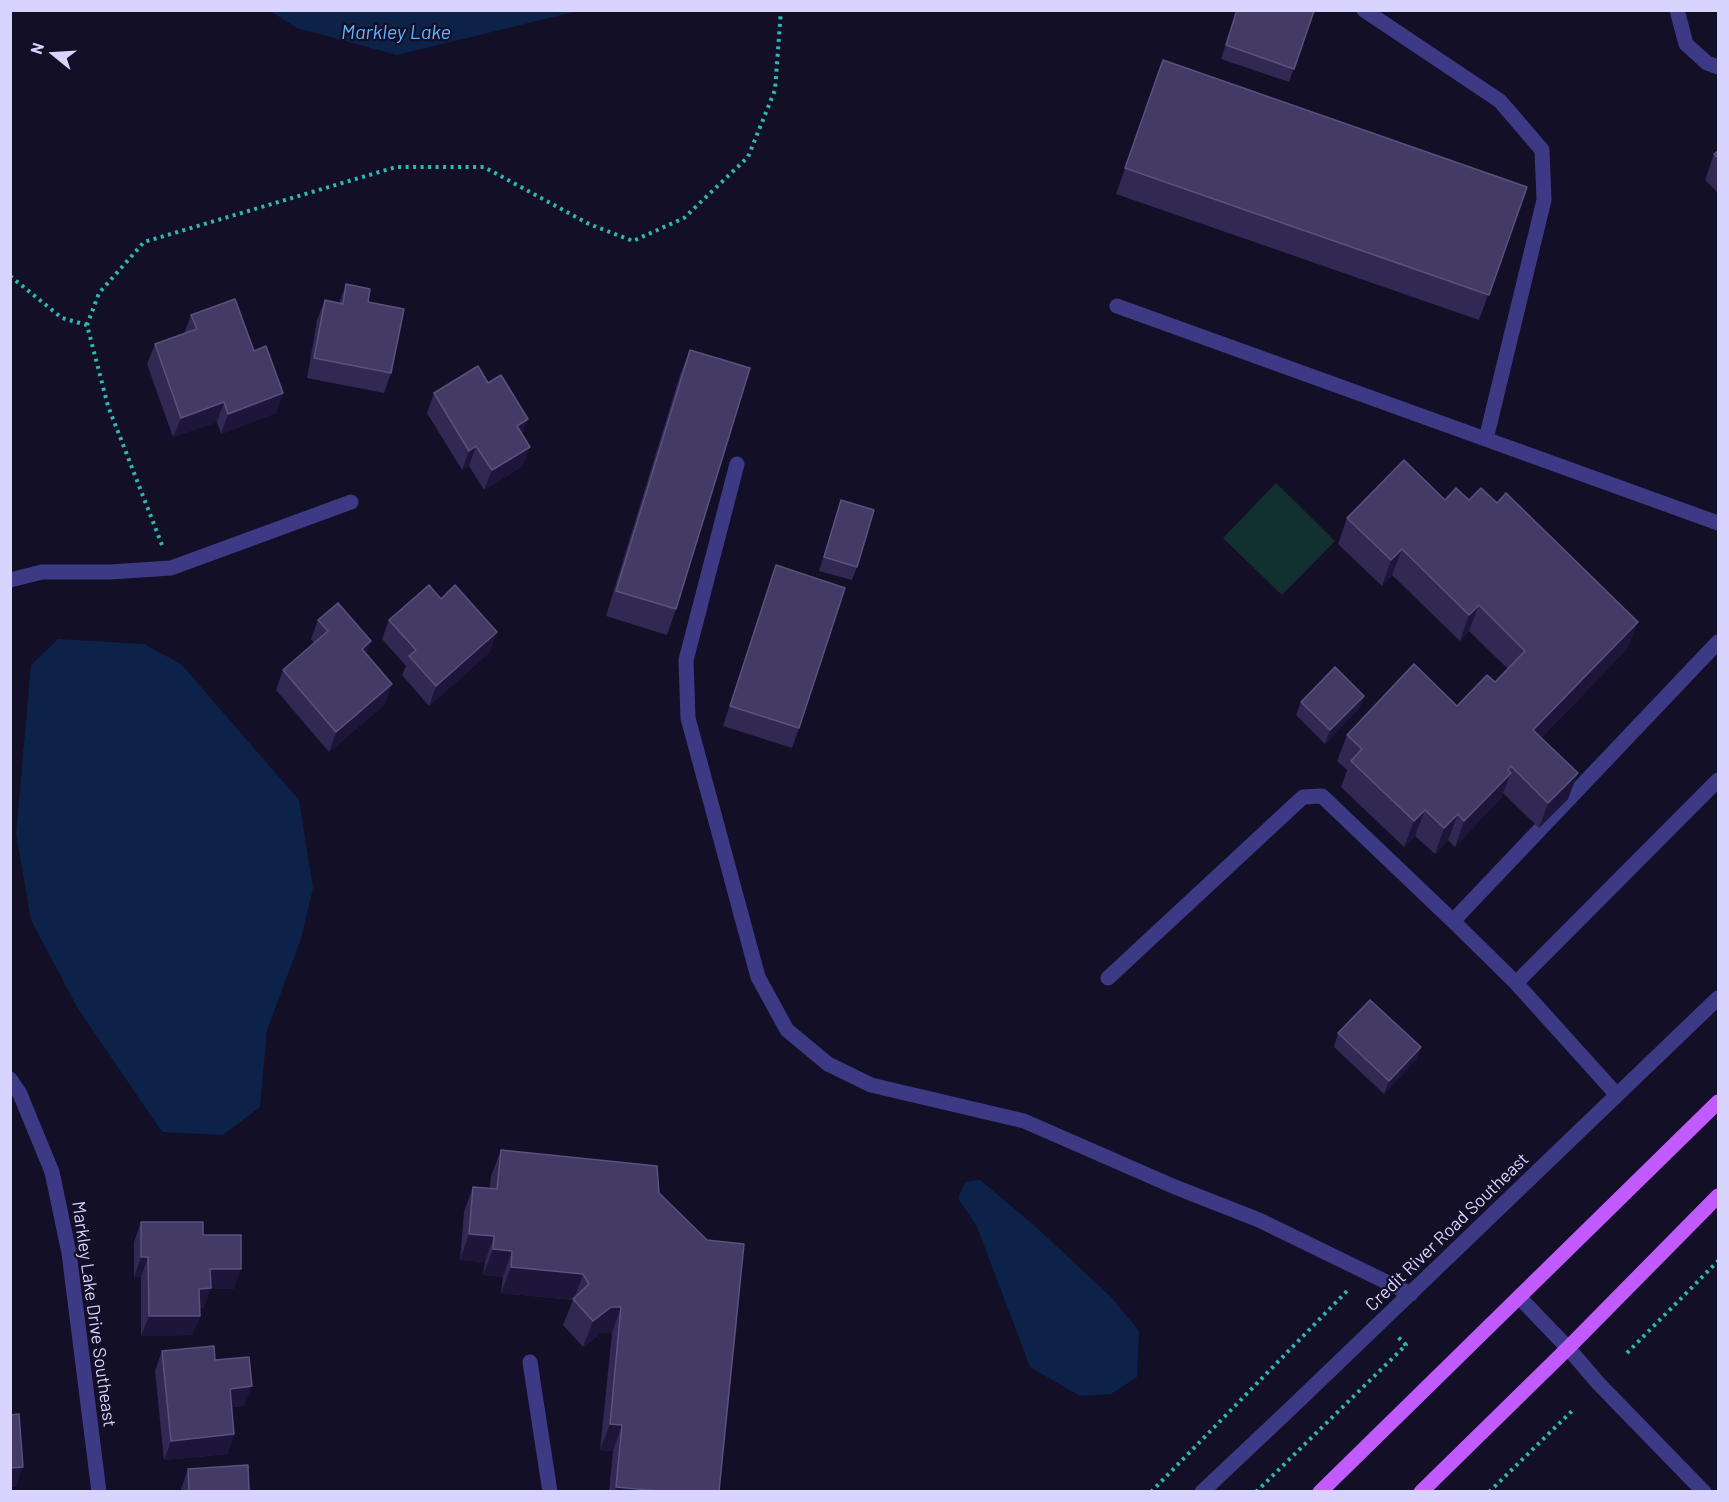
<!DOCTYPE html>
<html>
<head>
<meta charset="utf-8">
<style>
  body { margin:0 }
  #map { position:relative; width:1729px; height:1502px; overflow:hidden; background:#130f26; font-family:Barlow,sans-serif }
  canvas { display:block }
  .frame { position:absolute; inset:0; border:12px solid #d9d4ff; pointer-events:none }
  .north { position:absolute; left:24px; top:24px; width:60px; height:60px; -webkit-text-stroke:4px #130f26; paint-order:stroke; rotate:288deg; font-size:16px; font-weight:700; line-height:24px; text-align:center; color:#d9d4ff }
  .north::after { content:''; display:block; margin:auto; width:21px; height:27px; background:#d9d4ff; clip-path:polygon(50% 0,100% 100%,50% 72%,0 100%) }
</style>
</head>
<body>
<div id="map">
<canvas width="1729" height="1502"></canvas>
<div class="frame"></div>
<div class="north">N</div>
</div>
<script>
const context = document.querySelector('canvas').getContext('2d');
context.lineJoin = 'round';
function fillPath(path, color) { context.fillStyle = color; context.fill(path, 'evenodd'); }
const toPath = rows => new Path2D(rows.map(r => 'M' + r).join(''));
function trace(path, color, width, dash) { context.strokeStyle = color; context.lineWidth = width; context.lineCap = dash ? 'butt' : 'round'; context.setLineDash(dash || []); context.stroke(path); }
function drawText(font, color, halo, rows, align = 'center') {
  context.font = font + ' Barlow,sans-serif'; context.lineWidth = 4.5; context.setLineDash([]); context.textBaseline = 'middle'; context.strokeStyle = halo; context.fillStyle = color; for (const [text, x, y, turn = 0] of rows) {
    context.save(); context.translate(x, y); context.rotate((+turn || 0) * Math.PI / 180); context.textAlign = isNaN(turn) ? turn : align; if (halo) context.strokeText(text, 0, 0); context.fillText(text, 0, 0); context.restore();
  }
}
fillPath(toPath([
  [1276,483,1335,541,1282,595,1223,538]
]), '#12302f');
fillPath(toPath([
  [270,11,578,11,397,55,297,28],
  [58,639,144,644,181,664,299,800,313,888,301,939,267,1030,260,1107,223,1135,162,1132,77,1007,31,920,16,834,31,665],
  [980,1180,1036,1227,1111,1297,1139,1331,1137,1377,1111,1394,1080,1396,1030,1367,977,1227,958,1198,965,1182]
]), '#0c2248');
trace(toPath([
  [10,276,62,318,87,325],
  [162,545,108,406,87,325,99,293,144,242,396,167,484,167,589,224,633,241,684,218,748,157,775,90,781,10],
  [1627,1353,1718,1261],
  [1151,1492,1348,1290],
  [1256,1492,1406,1345,1398,1337],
  [1489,1492,1574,1409]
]), '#2fb8b0', 4, [3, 4.5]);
trace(toPath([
  [1364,10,1500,101,1542,150,1544,200,1486,439],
  [1677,10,1686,44,1707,63,1718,67],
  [1117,306,1718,523],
  [737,464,686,660,688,718,758,977,787,1030,828,1064,871,1085,1024,1121,1175,1187,1259,1220,1411,1294],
  [10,580,42,572,110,572,171,568,351,502],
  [1108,978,1303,797,1322,796,1453,921],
  [1516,983,1453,921,1718,642],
  [10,1079,20,1094,52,1172,69,1253,99,1492],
  [1617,1095,1516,983,1718,780],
  [1519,1297,1568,1348,1599,1384,1704,1492],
  [530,1362,550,1492],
  [1202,1492,1290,1409,1718,998]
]), '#3d3a85', 15);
trace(toPath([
  [1320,1492,1718,1102],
  [1421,1492,1568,1348,1718,1196]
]), '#c25bff', 15);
fillPath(toPath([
  [1237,10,1314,11,1289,82,1221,59],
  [1163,60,1527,187,1479,320,1116,194],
  [1719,150,1719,194,1705,180,1714,154],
  [346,284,368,302,391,373,384,393,307,378,317,320,325,300,339,303],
  [191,315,254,351,283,393,276,413,221,434,217,422,173,437,147,364,155,344,184,334],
  [690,350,676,609,667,635,606,616,680,375],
  [434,393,522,435,523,466,484,490,469,466,462,470,427,413],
  [841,500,857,567,852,580,819,571],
  [1445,500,1628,648,1541,738,1568,799,1539,828,1503,793,1501,798,1455,847,1448,840,1435,854,1415,836,1404,847,1341,787,1347,770,1337,761,1347,735,1457,706,1495,682,1508,669,1469,631,1460,641,1392,575,1382,586,1338,544,1347,518],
  [776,565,799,728,792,748,723,726],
  [441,599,490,652,429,706,402,675,406,666,382,639,389,620],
  [318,620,367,654,385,704,329,752,276,690,283,670,314,643,311,639],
  [1364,696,1359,709,1325,744,1296,715,1301,702],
  [1338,1033,1421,1047,1416,1060,1384,1094,1334,1047],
  [501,1150,659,1193,719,1491,609,1491,613,1451,600,1450,612,1333,601,1333,583,1347,563,1325,573,1300,501,1293,503,1277,483,1275,485,1262,460,1260,464,1212,473,1187,490,1188,491,1176],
  [141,1222,203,1235,234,1289,210,1289,204,1308,199,1308,200,1316,192,1335,141,1336,141,1277,134,1277,134,1242],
  [162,1351,215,1360,244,1406,232,1407,234,1434,227,1454,164,1460,155,1371],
  [188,1469,249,1491,181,1491,181,1489]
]), '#312854');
fillPath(toPath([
  [283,393,276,413,221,434,228,414],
  [224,402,217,422,173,437,181,418],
  [528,419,521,439,517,426],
  [476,446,469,466,462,470,469,451],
  [530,447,523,466,484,490,492,470],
  [1402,549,1392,575,1382,586,1391,560],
  [1479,605,1469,631,1460,641,1469,615],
  [1638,622,1628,648,1524,755,1533,730],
  [497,632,490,652,429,706,436,686],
  [371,641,364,661,362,649],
  [392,684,385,704,329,752,336,732],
  [1364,696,1359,709,1325,744,1330,730],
  [1511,766,1507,776,1511,773,1501,798,1455,847,1464,821],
  [1578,773,1568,799,1539,828,1548,803],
  [1425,810,1415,836,1404,847,1414,821],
  [1458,814,1448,840,1435,854,1444,828],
  [1421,1047,1416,1060,1384,1094,1389,1081],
  [469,1234,494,1236,485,1262,460,1260],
  [493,1249,512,1251,503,1277,483,1275],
  [141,1257,148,1257,141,1277,134,1277],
  [511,1267,583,1274,574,1300,501,1293],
  [210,1269,241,1269,234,1289,210,1289,204,1308,192,1308,199,1289],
  [611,1307,621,1307,612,1333,601,1333,583,1347,593,1321],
  [149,1316,200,1316,192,1335,141,1336],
  [252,1386,244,1406,223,1408,230,1389],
  [610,1424,622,1425,613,1451,600,1450],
  [234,1434,227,1454,164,1460,171,1441],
  [23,1467,16,1487,10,1487,10,1468],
  [616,1487,659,1491,615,1491]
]), '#1d163a');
const building = toPath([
  [1237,10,1314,11,1294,69,1226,45,1237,10],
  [1163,60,1527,187,1489,295,1125,168,1163,60],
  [1719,150,1719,159,1714,154,1719,150],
  [346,284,370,289,368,302,404,309,391,373,314,358,325,300,343,304,346,284],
  [235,299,254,351,266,346,283,393,228,414,224,402,181,418,155,344,197,329,191,315,235,299],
  [690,350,750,368,676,609,616,591,690,350],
  [478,366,488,383,501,375,528,419,517,426,530,447,492,470,476,446,469,451,434,393,478,366],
  [1404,460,1445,500,1456,488,1469,500,1481,488,1497,503,1506,493,1638,622,1533,730,1578,773,1548,803,1511,766,1508,770,1511,773,1464,821,1458,814,1444,828,1425,810,1414,821,1351,761,1362,749,1347,735,1414,664,1457,706,1487,675,1495,682,1525,651,1479,605,1469,615,1402,549,1391,560,1347,518,1404,460],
  [841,500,874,510,857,567,824,557,841,500],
  [776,565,845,588,799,728,730,706,776,565],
  [429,585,441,599,455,585,497,632,436,686,409,656,416,650,389,620,429,585],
  [338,603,371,641,362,649,392,684,336,732,283,670,328,631,318,620,338,603],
  [1335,667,1364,696,1330,730,1301,702,1335,667],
  [1370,1000,1421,1047,1389,1081,1338,1033,1370,1000],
  [501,1150,657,1166,659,1193,707,1240,744,1244,719,1491,659,1491,616,1487,622,1425,610,1424,621,1307,611,1307,593,1321,573,1299,589,1284,583,1274,511,1267,512,1251,493,1249,494,1236,469,1234,473,1187,497,1189,501,1150],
  [141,1222,203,1222,203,1235,241,1235,241,1269,210,1269,211,1288,199,1289,200,1316,149,1316,148,1257,141,1257,141,1222],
  [214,1346,215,1360,249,1357,252,1386,230,1389,234,1434,171,1441,162,1351,214,1346],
  [19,1414,23,1467,10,1468,10,1415,19,1414],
  [248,1465,249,1491,189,1491,188,1469,248,1465]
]);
fillPath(building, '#433a66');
trace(building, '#5a527e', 1.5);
drawText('18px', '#d9d4ff', '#130f26', [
  ["Credit River Road Southeast",1447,1232,-44],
  ["Markley Lake Drive Southeast",94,1314,82]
]);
drawText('italic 20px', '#62b6ff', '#130f26', [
  ["Markley Lake",396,32]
]);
</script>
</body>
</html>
